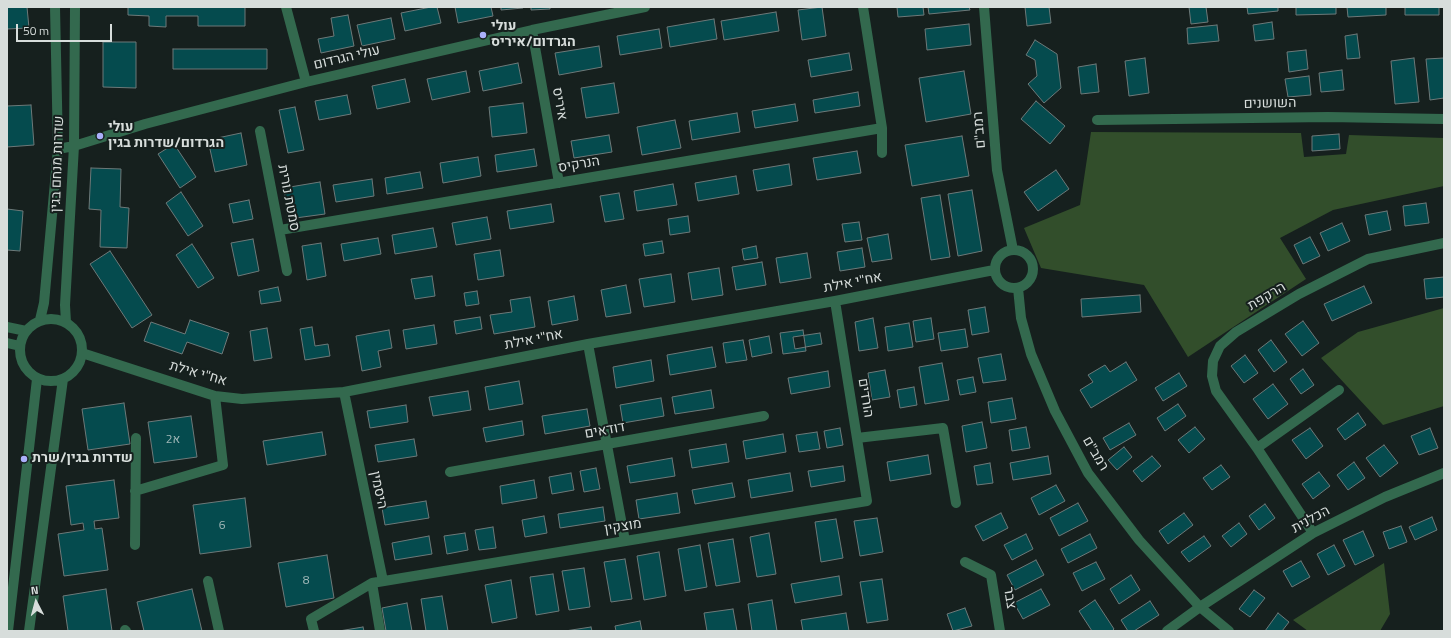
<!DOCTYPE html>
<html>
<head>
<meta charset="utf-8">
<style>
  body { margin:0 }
  #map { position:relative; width:1451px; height:638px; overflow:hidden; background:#16201e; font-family:"Titillium Web",sans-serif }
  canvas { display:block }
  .frame { position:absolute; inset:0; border:8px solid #d7dddb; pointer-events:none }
  .north { position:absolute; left:16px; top:582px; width:40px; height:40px; -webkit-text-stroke:3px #16201e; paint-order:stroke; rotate:354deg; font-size:11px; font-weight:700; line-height:16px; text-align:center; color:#d7dddb }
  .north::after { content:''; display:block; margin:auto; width:14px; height:18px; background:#d7dddb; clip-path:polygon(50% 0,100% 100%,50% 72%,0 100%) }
  .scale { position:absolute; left:16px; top:24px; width:96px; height:18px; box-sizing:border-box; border:2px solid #d7dddb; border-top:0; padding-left:5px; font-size:12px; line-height:14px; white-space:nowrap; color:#d7dddb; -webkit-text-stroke:3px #16201e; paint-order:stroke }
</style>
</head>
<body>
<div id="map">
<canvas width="1451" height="638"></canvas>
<div class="frame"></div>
<div class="north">N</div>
<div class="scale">50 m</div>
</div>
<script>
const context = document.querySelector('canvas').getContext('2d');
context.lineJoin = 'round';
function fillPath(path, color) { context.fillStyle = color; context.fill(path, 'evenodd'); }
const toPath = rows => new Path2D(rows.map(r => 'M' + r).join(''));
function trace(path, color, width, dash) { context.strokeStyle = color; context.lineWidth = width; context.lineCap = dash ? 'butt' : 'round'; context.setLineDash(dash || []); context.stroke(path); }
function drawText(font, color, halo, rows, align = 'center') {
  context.font = font + ' "Titillium Web",Heebo,sans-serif'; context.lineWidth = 4; context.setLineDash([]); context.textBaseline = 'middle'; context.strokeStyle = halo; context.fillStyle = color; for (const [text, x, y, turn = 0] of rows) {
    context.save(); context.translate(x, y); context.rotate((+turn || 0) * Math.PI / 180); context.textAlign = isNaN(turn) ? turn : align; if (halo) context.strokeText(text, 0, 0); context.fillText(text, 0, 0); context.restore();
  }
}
fillPath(toPath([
  [1091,132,1301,133,1304,157,1346,154,1349,135,1444,138,1444,186,1333,210,1280,238,1306,279,1188,357,1144,285,1041,268,1024,228,1080,205],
  [1444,308,1444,406,1383,425,1321,358,1358,332],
  [1384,563,1390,614,1380,631,1308,631,1293,620]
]), '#324e2b');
const building = toPath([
  [7,7,27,7,29,28,7,29,7,7],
  [128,7,245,7,245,26,198,26,198,16,166,16,166,27,149,26,149,16,128,15,128,7],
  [431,7,437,7,441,23,405,31,401,13,431,7],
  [455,7,491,7,493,16,458,23,455,7],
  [501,7,523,7,523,8,501,10,501,7],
  [531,7,550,7,550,9,531,10,531,7],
  [822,7,826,36,802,40,798,10,822,7],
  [897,7,923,7,924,15,898,17,897,7],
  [928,7,969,7,970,10,929,14,928,7],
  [1025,7,1049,7,1051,23,1027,26,1025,7],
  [1189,7,1206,7,1208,22,1191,24,1189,7],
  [1247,7,1278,7,1278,11,1248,14,1247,7],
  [1296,7,1336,7,1336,14,1296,15,1296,7],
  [1347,7,1386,7,1386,15,1348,17,1347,7],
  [1405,7,1439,7,1439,15,1405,15,1405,7],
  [776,12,779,31,724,40,721,21,776,12],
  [348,15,354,46,321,53,318,39,334,36,331,18,348,15],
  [391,18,395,39,362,46,357,25,391,18],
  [714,19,717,39,670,47,667,27,714,19],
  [1272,22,1274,39,1255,41,1253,25,1272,22],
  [969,24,971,45,927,50,925,29,969,24],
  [1217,25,1219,41,1188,44,1187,28,1217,25],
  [659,29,662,48,620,55,617,36,659,29],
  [1357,34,1360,58,1347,59,1345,36,1357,34],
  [1035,40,1057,54,1061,88,1044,103,1028,84,1037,76,1035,60,1026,55,1035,40],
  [103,42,136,42,136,88,103,87,103,42],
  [599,46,602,67,559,75,555,53,599,46],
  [173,49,267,49,267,69,173,69,173,49],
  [1306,50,1308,69,1289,72,1287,52,1306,50],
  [849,53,852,70,811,77,808,60,849,53],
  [1145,58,1149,93,1129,96,1125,61,1145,58],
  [1414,58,1419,102,1395,104,1391,61,1414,58],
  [1444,58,1444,98,1430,100,1426,59,1444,58],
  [518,63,522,83,483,91,479,71,518,63],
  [1096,64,1099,92,1081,94,1078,67,1096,64],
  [1342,70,1344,90,1321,92,1319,73,1342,70],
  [466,71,470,92,432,100,427,79,466,71],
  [964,71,971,114,926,122,919,78,964,71],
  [1309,76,1311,95,1288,97,1285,79,1309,76],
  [405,79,410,102,377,109,372,86,405,79],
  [614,83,619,113,586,118,581,88,614,83],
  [858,92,860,106,815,113,813,100,858,92],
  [347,95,351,114,319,120,315,101,347,95],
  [1036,101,1065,126,1050,144,1021,119,1036,101],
  [523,103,527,133,492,137,489,107,523,103],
  [795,104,798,121,755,128,752,111,795,104],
  [31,105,34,145,7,147,7,106,31,105],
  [295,107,304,150,288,153,279,110,295,107],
  [737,113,740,132,692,140,689,121,737,113],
  [675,120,681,148,642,155,637,127,675,120],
  [241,133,247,165,215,172,208,140,241,133],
  [1339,134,1340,149,1312,151,1312,136,1339,134],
  [609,135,612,152,574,158,571,141,609,135],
  [962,136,969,176,912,186,905,145,962,136],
  [174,144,196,177,180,188,158,154,174,144],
  [534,149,537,166,497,172,495,155,534,149],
  [857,151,861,173,817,180,813,158,857,151],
  [478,157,481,176,443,183,440,163,478,157],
  [789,164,792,185,757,191,753,170,789,164],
  [91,168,121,169,120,207,129,208,127,248,100,247,101,210,89,209,91,168],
  [1056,170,1069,189,1038,211,1024,192,1056,170],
  [420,172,423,188,387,194,385,178,420,172],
  [736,176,739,194,698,201,695,183,736,176],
  [372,179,374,196,336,202,333,185,372,179],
  [320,182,325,214,288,219,284,188,320,182],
  [673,184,677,205,637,211,634,191,673,184],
  [972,190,982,251,958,256,948,194,972,190],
  [181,192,203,226,188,236,166,203,181,192],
  [619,193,624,219,605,222,600,196,619,193],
  [940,195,950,257,931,260,921,198,940,195],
  [249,200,253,219,233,223,229,204,249,200],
  [1426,203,1429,223,1405,226,1403,206,1426,203],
  [551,204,554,222,510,229,507,211,551,204],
  [7,209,23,211,20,251,7,250,7,209],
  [1387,211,1391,230,1369,235,1365,215,1387,211],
  [688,216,690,232,670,235,668,219,688,216],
  [487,217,491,239,456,245,452,223,487,217],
  [859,222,862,240,845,242,842,224,859,222],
  [1342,223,1350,241,1328,251,1320,233,1342,223],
  [433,228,437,247,395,254,392,235,433,228],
  [888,234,892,259,872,262,867,238,888,234],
  [1310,237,1320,256,1303,264,1294,245,1310,237],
  [378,238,381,254,344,261,341,244,378,238],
  [253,239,259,271,238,276,231,243,253,239],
  [662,241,664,253,645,256,643,244,662,241],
  [321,243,326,276,307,280,302,246,321,243],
  [192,244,214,278,198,288,176,255,192,244],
  [756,246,758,258,744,260,742,249,756,246],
  [862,248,865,267,840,271,837,252,862,248],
  [500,250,504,276,478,280,474,254,500,250],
  [110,251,152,315,132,328,90,264,110,251],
  [807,253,811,278,780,283,776,258,807,253],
  [762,262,766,285,736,290,732,267,762,262],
  [719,268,723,295,692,300,688,273,719,268],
  [671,274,675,302,644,307,639,279,671,274],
  [432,276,435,296,415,299,411,279,432,276],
  [1444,277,1444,297,1426,299,1424,279,1444,277],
  [626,285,631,313,606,317,601,290,626,285],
  [1364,286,1372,303,1332,321,1324,304,1364,286],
  [278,287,281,301,261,304,259,291,278,287],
  [477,291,479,304,466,306,464,293,477,291],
  [1140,295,1141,312,1082,317,1081,299,1140,295],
  [574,296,578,320,552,325,548,301,574,296],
  [530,297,535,327,494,334,490,315,512,312,510,300,530,297],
  [985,307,989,332,972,335,968,310,985,307],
  [480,317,482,329,456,334,454,321,480,317],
  [873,318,878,348,859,351,855,322,873,318],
  [931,318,934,339,916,342,913,321,931,318],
  [190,320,229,333,222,354,187,342,182,354,144,341,151,322,185,334,190,320],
  [1303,321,1319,343,1302,356,1285,334,1303,321],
  [909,323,913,347,888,351,885,327,909,323],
  [434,325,437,344,406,349,403,330,434,325],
  [312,327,315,346,328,344,330,356,305,360,300,329,312,327],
  [267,328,272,358,254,361,250,331,267,328],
  [965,329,968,347,941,351,938,333,965,329],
  [389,330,392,348,378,351,381,367,362,371,356,336,389,330],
  [803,330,806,351,783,354,780,333,803,330],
  [820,333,822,344,795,349,793,337,820,333],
  [769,336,772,353,752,357,749,340,769,336],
  [743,340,747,360,726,363,723,343,743,340],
  [1271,340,1287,362,1274,372,1258,350,1271,340],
  [712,347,716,367,670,375,667,355,712,347],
  [1001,354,1006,380,983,383,978,358,1001,354],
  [1245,355,1258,373,1244,383,1231,366,1245,355],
  [651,360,654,381,616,388,613,367,651,360],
  [1126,362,1137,380,1091,408,1080,390,1093,382,1088,375,1105,365,1110,372,1126,362],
  [942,363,949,400,925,404,919,367,942,363],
  [1303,369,1314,385,1301,394,1290,379,1303,369],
  [885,370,890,397,872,400,868,373,885,370],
  [828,371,830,387,791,394,788,378,828,371],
  [1179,373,1187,386,1163,401,1155,388,1179,373],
  [973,377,976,392,960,395,957,380,973,377],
  [519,381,523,404,489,410,485,387,519,381],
  [1273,384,1288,404,1268,419,1253,399,1273,384],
  [914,387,917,405,900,408,897,390,914,387],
  [711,390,714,408,675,414,672,397,711,390],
  [468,391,471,410,433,416,429,397,468,391],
  [661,398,664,416,623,423,620,405,661,398],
  [1012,398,1016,419,991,423,988,402,1012,398],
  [124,403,130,444,88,450,82,409,124,403],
  [1178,404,1186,416,1165,431,1157,418,1178,404],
  [406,405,408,422,370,428,367,411,406,405],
  [587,409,590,426,545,434,542,416,587,409],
  [1358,413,1366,425,1345,440,1337,429,1358,413],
  [191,416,197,457,154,463,148,422,191,416],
  [522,421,524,435,486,442,483,428,522,421],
  [982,422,987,448,966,452,962,426,982,422],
  [1129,423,1136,435,1110,450,1103,438,1129,423],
  [1026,427,1030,448,1012,451,1009,430,1026,427],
  [1195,427,1205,439,1189,453,1178,440,1195,427],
  [840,428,843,445,827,448,824,431,840,428],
  [1310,428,1323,446,1306,459,1292,440,1310,428],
  [1430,428,1438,448,1419,455,1411,436,1430,428],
  [322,432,326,455,267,465,263,441,322,432],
  [817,432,820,449,799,452,796,435,817,432],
  [783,434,786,452,746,459,743,441,783,434],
  [414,439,417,456,378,462,375,445,414,439],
  [726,444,729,462,692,468,689,450,726,444],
  [1384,445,1398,463,1380,477,1366,458,1384,445],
  [1124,447,1132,457,1117,470,1108,460,1124,447],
  [928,455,931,474,890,481,887,462,928,455],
  [1048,456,1051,474,1013,480,1010,463,1048,456],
  [1152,456,1161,466,1142,482,1133,471,1152,456],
  [672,458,675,476,630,483,627,466,672,458],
  [1354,462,1365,478,1348,490,1337,475,1354,462],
  [990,463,993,483,977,485,974,466,990,463],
  [1221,465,1230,477,1212,490,1203,478,1221,465],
  [843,466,845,481,811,487,808,471,843,466],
  [596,468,600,489,584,492,580,471,596,468],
  [1319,472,1330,486,1313,499,1302,484,1319,472],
  [571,473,574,490,552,494,549,477,571,473],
  [790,473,793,491,751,498,748,480,790,473],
  [114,480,119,518,94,521,95,529,102,528,108,570,64,576,58,534,84,530,83,523,71,525,66,486,114,480],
  [534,480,537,498,502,504,500,486,534,480],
  [732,483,735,497,695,504,692,490,732,483],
  [1056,485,1065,501,1039,515,1031,498,1056,485],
  [677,493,680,513,639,519,636,500,677,493],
  [245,498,251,547,200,554,193,505,245,498],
  [426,501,429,518,385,525,382,508,426,501],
  [1078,503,1088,521,1059,536,1050,518,1078,503],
  [1265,504,1275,518,1259,530,1249,516,1265,504],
  [603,507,605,521,560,528,558,514,603,507],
  [1001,513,1008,528,983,541,975,526,1001,513],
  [1184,513,1193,525,1168,544,1159,531,1184,513],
  [544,516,547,533,525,537,522,520,544,516],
  [1432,517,1437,530,1415,540,1409,527,1432,517],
  [877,518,883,552,860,556,854,521,877,518],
  [836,519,843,558,821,562,815,522,836,519],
  [1239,523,1247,534,1231,547,1222,536,1239,523],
  [1401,526,1407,542,1389,549,1383,532,1401,526],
  [493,527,496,548,479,550,475,530,493,527],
  [1363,531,1374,556,1355,565,1343,540,1363,531],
  [465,533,468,550,447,554,444,536,465,533],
  [769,533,776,574,757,577,750,537,769,533],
  [1026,534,1033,549,1012,560,1004,545,1026,534],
  [1090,534,1097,548,1068,563,1061,549,1090,534],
  [429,536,432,554,395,560,392,543,429,536],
  [1204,536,1211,546,1189,562,1181,552,1204,536],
  [733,539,740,582,716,586,708,543,733,539],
  [700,545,707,587,685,591,678,549,700,545],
  [1334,545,1345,566,1328,575,1317,554,1334,545],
  [659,552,666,596,644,600,637,556,659,552],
  [327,555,334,598,286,607,278,563,327,555],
  [625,559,632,599,611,602,604,562,625,559],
  [1036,560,1044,575,1015,590,1007,575,1036,560],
  [1301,561,1310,577,1292,587,1283,571,1301,561],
  [1096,562,1105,579,1082,591,1073,573,1096,562],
  [584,568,590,607,569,610,562,571,584,568],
  [553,574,559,611,536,615,530,577,553,574],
  [1131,575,1140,590,1119,604,1110,589,1131,575],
  [839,576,842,595,795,603,791,584,839,576],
  [882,579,888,620,867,623,860,582,882,579],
  [511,580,517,618,492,623,485,585,511,580],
  [106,589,112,631,68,631,63,596,106,589],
  [192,589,202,631,144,631,137,602,192,589],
  [1041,589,1050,605,1023,619,1014,603,1041,589],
  [1254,590,1265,598,1250,617,1239,609,1254,590],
  [442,596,448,631,426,631,421,599,442,596],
  [772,600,777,631,752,631,748,604,772,600],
  [1095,600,1114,629,1112,631,1092,631,1079,611,1095,600],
  [1150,601,1159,615,1134,631,1128,631,1121,620,1150,601],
  [407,603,412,631,386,631,382,608,407,603],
  [965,608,972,626,953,631,947,614,965,608],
  [733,609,737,631,707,631,704,613,733,609],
  [846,613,849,631,803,631,801,620,846,613],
  [1278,613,1289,622,1282,631,1265,631,1278,613],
  [640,621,642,631,616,631,615,626,640,621],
  [363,627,364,631,339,631,363,627],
  [591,627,592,631,565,631,591,627]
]);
fillPath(building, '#054b4e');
trace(building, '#6d7979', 1);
trace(toPath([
  [286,7,306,82],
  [863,7,882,128,882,153],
  [984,7,997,170,1013,250],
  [532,30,559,183],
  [1097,120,1328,117,1444,119],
  [260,131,287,271],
  [58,149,74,146,145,124,306,82,532,30,645,7],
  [280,230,882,128],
  '995 269a19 19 0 1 1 38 0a19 19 0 1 1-38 0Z',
  [1018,288,1021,318,1031,354,1055,411,1088,473,1139,540,1200,607,1229,631],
  '20 350a31 31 0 1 1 62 0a31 31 0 1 1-62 0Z',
  [40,320,44,303,58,149,55,7],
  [66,322,65,305,74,146,75,7],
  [7,327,26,331],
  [7,343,20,346],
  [588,344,625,541],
  [82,353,215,396,242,399,344,392,588,344,835,301,994,270],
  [344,392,383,581],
  [857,438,943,428,956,503],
  [1257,448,1339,390],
  [450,472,764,416],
  [135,491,223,465,215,396],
  [1313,533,1257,448,1216,391,1212,376,1213,361,1220,346,1236,332,1299,294,1368,259,1444,243],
  [135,545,136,438],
  [965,562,991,575,1000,631],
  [208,581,219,631],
  [125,630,126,631],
  [8,631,37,379],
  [29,631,63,379],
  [314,631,311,619,372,583],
  [380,631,372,583,867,501,835,301],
  [1167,631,1200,607,1313,533,1385,497,1444,473]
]), '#33694e', 10);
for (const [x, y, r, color] of [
  [483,35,4,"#aab0fb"],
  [100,136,4,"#aab0fb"],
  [24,459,4,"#aab0fb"]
]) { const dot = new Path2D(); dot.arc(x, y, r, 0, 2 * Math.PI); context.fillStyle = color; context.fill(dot); trace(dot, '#16201e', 1.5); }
drawText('12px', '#a2b8b8', null, [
  ["2א",173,440],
  ["6",222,526],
  ["8",306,581]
]);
drawText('bold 14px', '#d7dddb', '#16201e', [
  ["עולי",491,27],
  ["הגרדום/איריס",491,43],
  ["עולי",108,128],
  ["הגרדום/שדרות בגין",108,144],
  ["שדרות בגין/שרת",32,459]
], 'left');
drawText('14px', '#d7dddb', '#16201e', [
  ["עולי הגרדום",347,58,-13],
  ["איריס",559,104,80],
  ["השושנים",1270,104,-1],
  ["רמב\"ם",980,130,-95],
  ["שדרות מנחם בגין",58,164,-88],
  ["הנרקיס",579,165,-10],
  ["סמטת נורית",288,198,79],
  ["אח\"י אילת",853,283,-11],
  ["הרקפת",1267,297,-31],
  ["אח\"י אילת",534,340,-11],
  ["אח\"י אילת",198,374,16],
  ["הורדים",865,398,81],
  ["דודאים",605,431,-10],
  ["רמב\"ם",1095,454,59],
  ["היסמין",378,490,78],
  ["הכלנית",1311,520,-29],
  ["מוצקין",623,527,-9],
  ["צבר",1009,598,81]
]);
</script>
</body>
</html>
